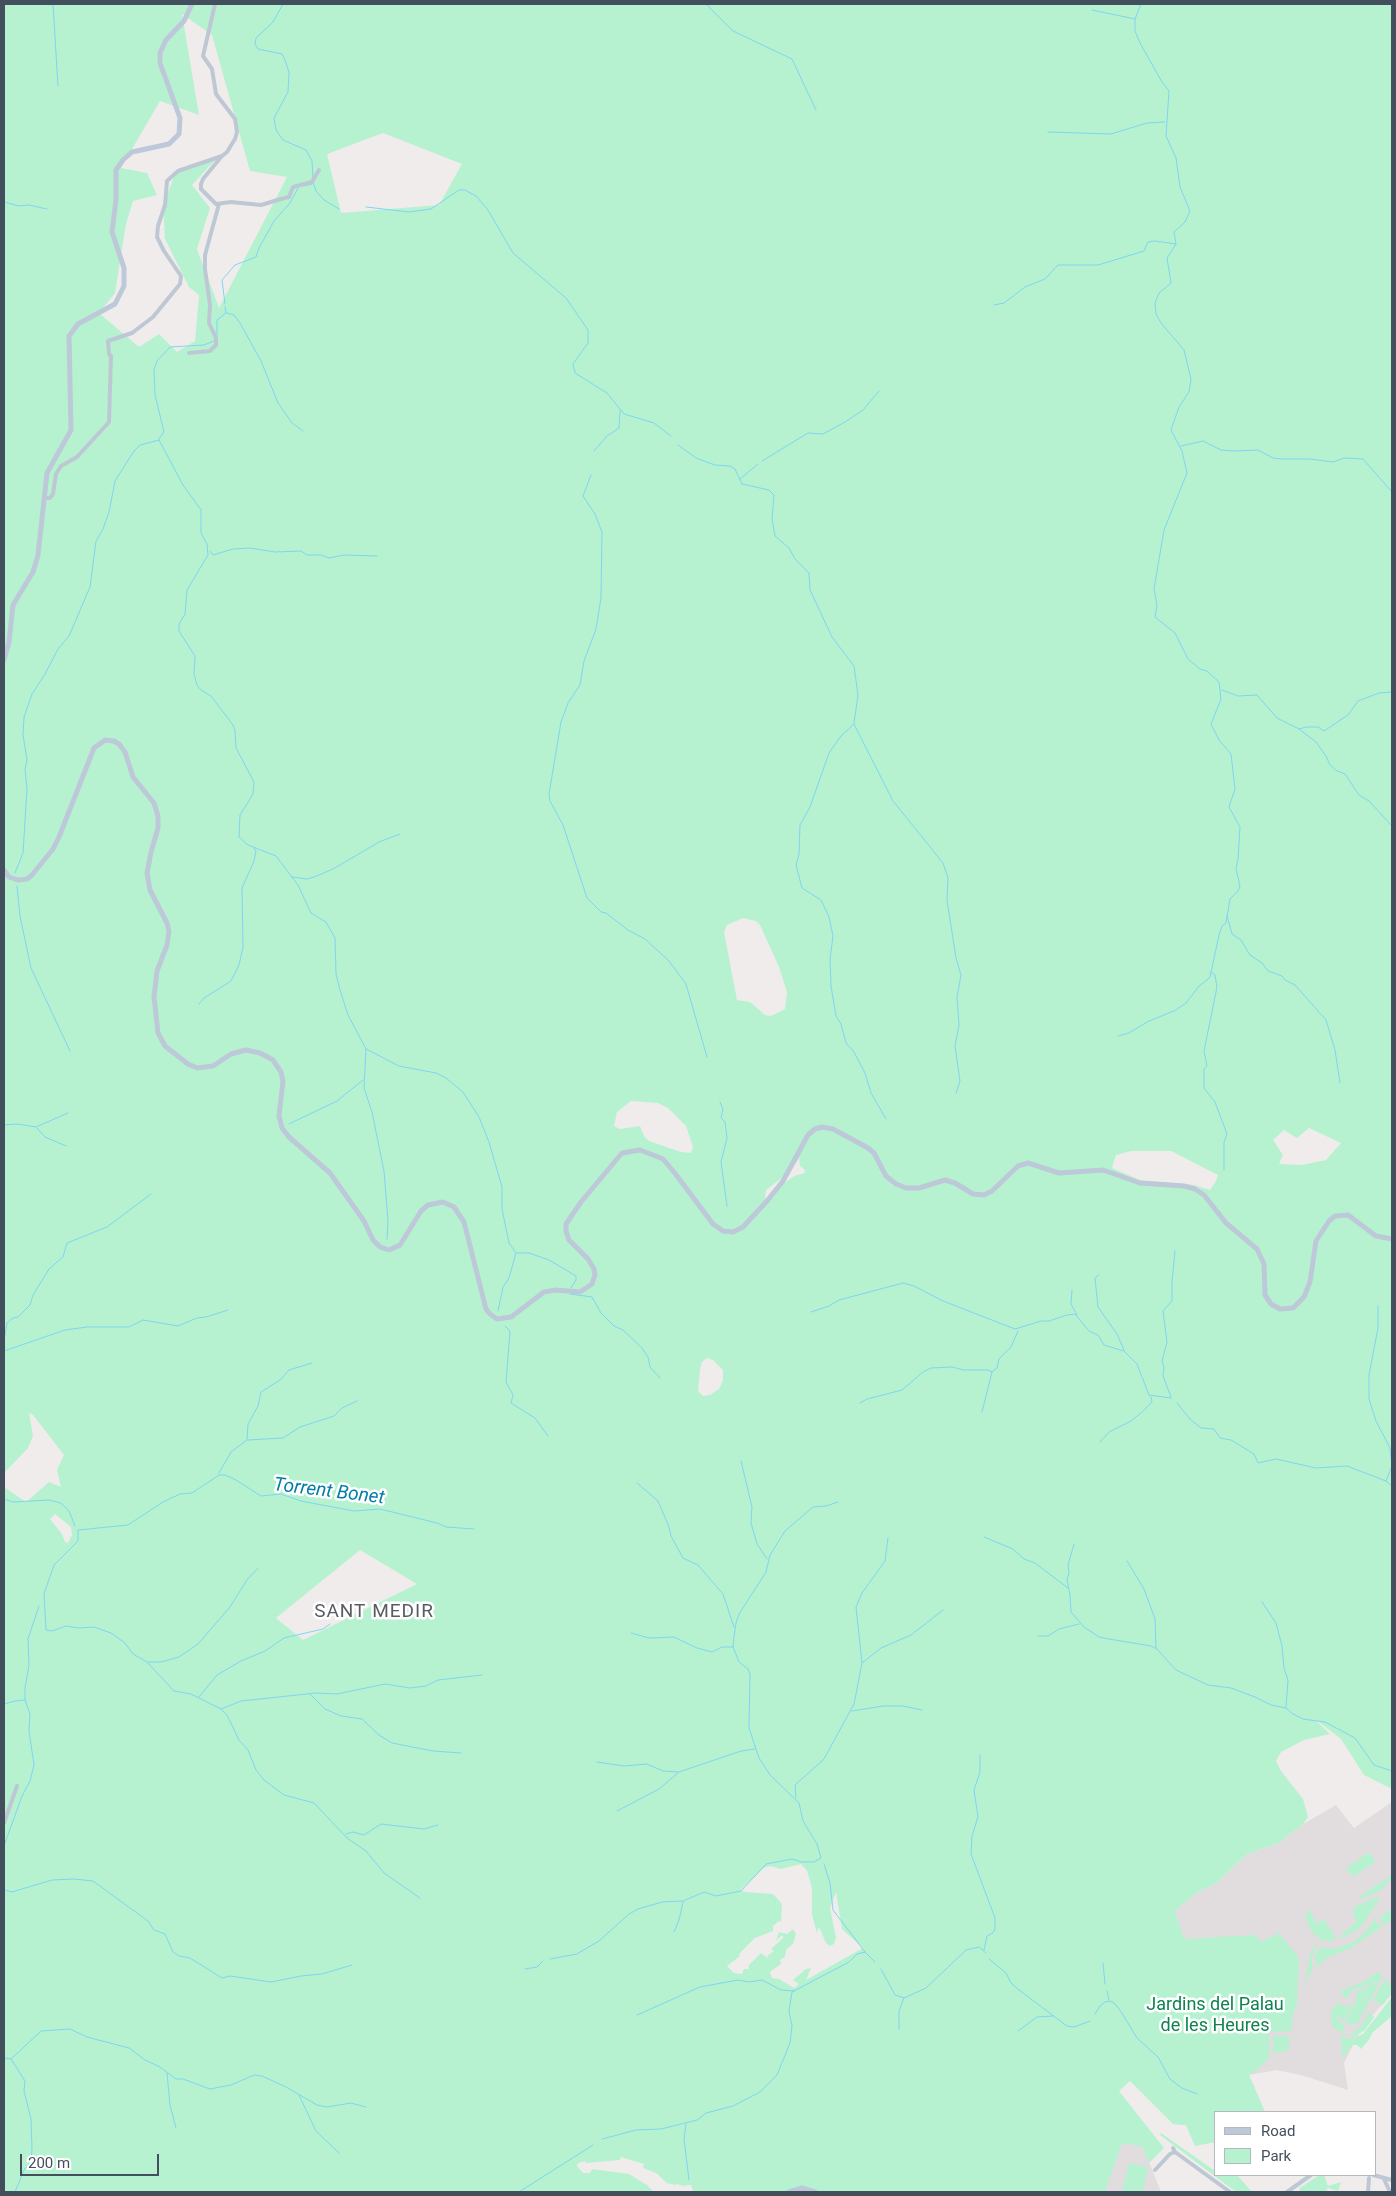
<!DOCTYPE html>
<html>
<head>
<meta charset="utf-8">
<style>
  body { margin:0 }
  #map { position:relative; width:1396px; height:2196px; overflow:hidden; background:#f0ecec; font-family:Roboto,sans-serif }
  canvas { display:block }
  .frame { position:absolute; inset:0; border:5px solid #434f5c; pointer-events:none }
  .legend { position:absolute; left:1214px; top:2111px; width:162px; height:65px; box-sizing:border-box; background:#fff; border:1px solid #b4b9be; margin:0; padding:6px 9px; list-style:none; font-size:15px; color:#434f5c }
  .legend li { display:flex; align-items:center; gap:10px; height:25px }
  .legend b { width:25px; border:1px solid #b4b9be }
  .scale { position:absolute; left:20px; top:2154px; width:139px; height:22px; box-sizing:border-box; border:2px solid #434f5c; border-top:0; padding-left:6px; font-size:15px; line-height:18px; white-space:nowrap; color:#434f5c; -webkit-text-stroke:4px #fff; paint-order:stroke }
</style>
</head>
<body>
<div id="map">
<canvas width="1396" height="2196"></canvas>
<div class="frame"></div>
<ul class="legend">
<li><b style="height:6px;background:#bdc9d8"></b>Road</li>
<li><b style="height:14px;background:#b6f2d0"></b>Park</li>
</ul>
<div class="scale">200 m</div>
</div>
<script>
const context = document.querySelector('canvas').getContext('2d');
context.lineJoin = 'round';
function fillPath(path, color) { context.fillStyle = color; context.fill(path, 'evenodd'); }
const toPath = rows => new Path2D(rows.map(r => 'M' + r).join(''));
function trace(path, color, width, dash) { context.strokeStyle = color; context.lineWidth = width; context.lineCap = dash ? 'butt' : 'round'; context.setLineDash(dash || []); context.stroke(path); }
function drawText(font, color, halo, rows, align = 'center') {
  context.font = font + ' Roboto,sans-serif'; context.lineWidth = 5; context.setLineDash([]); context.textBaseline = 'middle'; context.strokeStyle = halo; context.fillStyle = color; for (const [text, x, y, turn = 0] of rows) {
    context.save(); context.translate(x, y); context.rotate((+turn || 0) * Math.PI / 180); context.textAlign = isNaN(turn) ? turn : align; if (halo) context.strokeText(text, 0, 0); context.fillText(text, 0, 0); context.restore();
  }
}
fillPath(toPath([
  [1392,1802,1392,1994,1363,2026,1344,2063,1348,2090,1304,2076,1277,2070,1249,2075,1265,2112,1215,2112,1215,2142,1195,2146,1186,2125,1173,2124,1175,1911,1196,1893,1217,1883,1247,1854,1279,1843,1303,1824,1336,1805,1354,1828],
  [1122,2142,1143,2147,1161,2192,1105,2192]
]), '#e1ddde');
fillPath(toPath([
  [4,4,1392,4,1392,1789,1364,1775,1341,1739,1312,1717,1330,1734,1304,1740,1281,1752,1276,1761,1281,1771,1303,1799,1308,1817,1303,1824,1279,1843,1247,1854,1217,1883,1196,1893,1175,1911,1184,1939,1256,1935,1260,1942,1279,1933,1299,1958,1297,2003,1292,2019,1292,2031,1269,2032,1269,2058,1257,2070,1249,2075,1265,2112,1215,2112,1215,2142,1195,2146,1186,2125,1173,2124,1130,2081,1119,2091,1164,2148,1149,2163,1143,2147,1122,2143,1105,2192,690,2192,693,2190,691,2185,683,2186,678,2184,675,2185,667,2183,656,2173,643,2168,644,2164,621,2157,620,2160,586,2163,585,2161,578,2163,577,2166,583,2173,590,2173,592,2169,629,2174,647,2185,654,2192,4,2192,4,1487,26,1502,49,1482,61,1487,57,1470,64,1455,33,1415,29,1413,33,1436,28,1448,4,1473],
  [182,14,212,35,250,171,287,177,219,308,197,249,210,208,192,185,216,159,175,174,163,206,165,239,189,287,199,295,195,341,177,352,159,334,139,347,99,313,115,293,126,224,133,201,157,195,147,173,121,168,160,101,199,115],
  [383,133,462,164,439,205,341,213,327,154],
  [743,918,756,921,760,925,779,967,787,992,785,1009,771,1016,765,1015,750,1002,737,1000,724,932,727,925],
  [631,1101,658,1103,668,1108,686,1126,693,1147,691,1153,681,1152,649,1141,644,1136,640,1126,620,1129,614,1126,617,1112],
  [1309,1128,1341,1143,1326,1160,1302,1165,1279,1164,1283,1155,1273,1140,1284,1130,1297,1138],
  [1131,1151,1171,1151,1218,1175,1216,1181,1210,1190,1194,1185,1140,1180,1112,1168,1116,1155],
  [799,1158,800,1166,804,1169,805,1173,794,1176,783,1184],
  [782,1178,779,1184,765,1200,766,1190],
  [707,1358,713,1360,723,1370,723,1380,719,1389,710,1395,703,1396,698,1391,700,1369,702,1362],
  [55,1514,71,1527,72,1535,68,1543,65,1542,62,1534,50,1519],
  [360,1550,417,1584,303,1640,276,1618],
  [801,1864,807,1871,812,1888,812,1915,817,1933,819,1927,826,1943,830,1946,834,1944,836,1938,830,1908,836,1892,842,1929,863,1948,806,1980,811,1968,806,1969,794,1979,793,1980,799,1984,794,1988,779,1979,772,1978,770,1972,781,1964,780,1960,785,1957,786,1950,793,1944,796,1934,793,1929,787,1934,779,1932,776,1941,781,1936,784,1937,771,1949,774,1951,767,1956,769,1959,761,1953,749,1965,749,1969,744,1969,742,1974,734,1973,727,1966,740,1956,739,1954,755,1938,773,1931,773,1926,779,1921,781,1922,782,1904,773,1894,745,1892,740,1890,764,1868,770,1866,781,1869],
  [1368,1853,1372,1855,1375,1862,1353,1877,1346,1868],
  [1391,1876,1392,1878,1381,1890,1362,1899,1360,1897,1370,1889],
  [1377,1897,1379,1900,1360,1928,1339,1940,1342,1934,1356,1922,1353,1911,1354,1907],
  [1310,1910,1317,1924,1324,1919,1334,1934,1335,1941,1321,1940,1312,1932,1306,1918,1306,1913],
  [1390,1910,1392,1919,1385,1925,1380,1920,1384,1914],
  [1381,1911,1375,1921,1382,1927,1349,1949,1330,1956,1316,1967,1315,1957,1320,1948,1338,1948,1355,1941,1365,1932],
  [1315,1945,1317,1946,1311,1960,1313,1968,1307,1979,1303,1993,1310,1954],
  [1377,1972,1383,1977,1381,1980,1349,1991,1350,1997,1345,1998,1340,1991,1365,1981],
  [1385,1980,1392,1985,1392,1992,1383,2005,1373,2000],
  [1380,1981,1363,2015,1363,2014,1367,1998,1361,1989],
  [1357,1990,1363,1992,1366,2001,1359,2022,1351,2025,1345,2022,1356,2002],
  [1392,1997,1392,2016,1372,2033,1369,2040,1361,2049,1357,2045,1352,2045,1344,2056,1342,2055,1341,2036,1351,2039,1363,2034],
  [1338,2003,1345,2007,1354,2003,1344,2021,1339,2016,1336,2018,1345,2026,1342,2033,1332,2026,1331,2011],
  [1369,2012,1374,2017,1365,2030,1357,2035,1347,2035,1360,2028],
  [1273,2036,1289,2036,1289,2050,1273,2053],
  [1161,2133,1215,2171,1215,2175,1237,2175,1252,2192,1236,2192,1160,2135],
  [1129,2163,1148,2167,1143,2192,1122,2192],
  [1319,2175,1324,2175,1328,2186,1341,2182,1338,2191,1328,2188,1326,2192,1299,2191,1300,2188]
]), '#b6f2d0');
trace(toPath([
  [53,4,58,86],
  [283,4,273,22,256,38,255,44,258,49,282,54,285,60,289,72,288,92,274,118,276,130,283,140,306,150,312,161,313,178],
  [706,4,733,31,792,59,816,110],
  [1092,10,1135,19],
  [1048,132,1111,134,1147,123,1165,122],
  [313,182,316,191,324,200,339,209],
  [304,186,312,184],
  [4,202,19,206,29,205,47,209],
  [366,207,409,212,431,209,459,190,465,190,476,196,488,210,513,253,566,298,588,330,588,343,573,364,575,373,607,393,624,414,654,423,671,436],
  [225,304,222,280,235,265,256,257,259,248,274,221,290,203,298,188],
  [994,305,1004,303,1025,287,1045,279,1058,265,1098,265,1144,251,1148,242,1155,241,1176,244],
  [225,307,226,313],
  [227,313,234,315,240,323,261,361,278,403,292,423,303,431],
  [217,335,217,320,226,313],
  [159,439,164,432,155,395,154,369,157,361,170,347,204,345,214,341],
  [159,440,183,485,201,510,201,533,207,544,208,555,187,590,185,614,179,624,179,631,195,656,194,674,197,685,201,690,211,696,233,725,235,731,236,748,254,782,253,794,240,815,239,837,248,845,276,856,298,885,311,913,326,922,335,938,336,974,340,990,348,1015,366,1049,364,1088,372,1112,384,1171,388,1221,387,1239],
  [678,445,696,458,715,465,730,466,735,469,742,484,769,490,774,495,772,519,775,536,789,548,795,559,809,573,810,590,832,637,854,666,858,695,854,723],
  [1181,446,1203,441,1221,450,1235,451,1258,450,1273,458,1282,459,1310,459,1333,462,1344,458,1363,459,1392,492],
  [594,451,607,436,619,428,620,411],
  [762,461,808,433,823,434,845,422,863,410,879,391],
  [591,475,583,496,595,514,602,532,601,598,596,629,584,661,580,685,568,703,561,722,549,794,550,801,563,825,587,898,601,912,606,913,628,930,645,939,669,961,686,984,707,1057],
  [740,479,758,464],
  [210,551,213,555,233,549,250,548,275,552,301,551,307,555,321,555,329,558,344,555,377,556],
  [1222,690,1238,696,1257,695,1277,718,1299,729,1316,742,1326,756,1330,765,1337,771,1345,774,1359,795,1369,801,1392,826],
  [854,724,841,736,829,753,810,807,800,825,799,854,796,865,802,888,821,900,829,917,833,936,830,959,831,986,836,1016,841,1024,846,1043,854,1052,865,1073,871,1093,886,1119],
  [854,724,893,801,943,863,948,878,947,900,956,958,961,975,957,997,959,1025,955,1046,960,1081,956,1093],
  [1299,729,1306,727,1318,727,1324,731,1348,715,1358,701,1379,693,1392,692],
  [15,873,23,853,27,789,25,769,27,760,23,735,24,717,32,694,45,674,58,649,69,636,90,587,96,541,103,529,109,512,115,481,134,451,140,445,159,440],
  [292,877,307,879,314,877,333,869,379,842,400,834],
  [17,886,20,916,31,968,70,1051],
  [1227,916,1232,934,1241,940,1250,955,1262,963,1268,971,1282,976,1285,980,1295,985,1326,1020,1335,1050,1340,1083],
  [1211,972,1215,975,1217,987,1204,1051,1207,1066,1204,1069,1204,1088,1215,1102,1227,1134,1224,1142,1224,1170],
  [199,1004,204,998,231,981,239,965,243,947,242,888,254,861,256,851,254,848],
  [1118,1036,1129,1033,1147,1022,1176,1010,1186,1003,1199,986,1207,980,1210,977,1219,935,1222,926,1226,923,1230,899,1238,891,1240,886,1236,869,1238,859,1240,827,1229,807,1235,789,1231,754,1219,740,1211,724,1221,699,1219,682,1207,671,1200,669,1188,659,1175,633,1155,617,1157,605,1154,589,1164,530,1187,473,1182,451,1171,430,1179,407,1189,392,1191,379,1184,350,1161,323,1156,314,1155,303,1159,293,1171,283,1167,258,1176,244,1174,232,1185,222,1190,211,1180,187,1176,158,1166,136,1169,91,1162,82,1140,43,1135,31,1135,19,1141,4],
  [366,1049,399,1066,436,1073,446,1078,463,1092,479,1117,489,1142,502,1187,502,1209,509,1243,516,1253,509,1278,503,1287,498,1311],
  [720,1102,723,1109,721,1118,725,1122,727,1138,721,1162,727,1206],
  [289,1124,337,1101,363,1080],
  [4,1125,17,1124,36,1127,68,1113],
  [37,1128,45,1137,66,1146],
  [517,1253,529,1253,549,1260,576,1276,576,1280,571,1288],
  [1099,1275,1095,1278,1098,1307,1117,1334,1124,1350],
  [1072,1290,1071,1304,1077,1315],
  [570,1294,592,1297,601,1313,614,1326,623,1330,642,1348,648,1357,650,1367,660,1378],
  [1378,1306,1378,1328,1369,1375,1369,1399,1376,1421,1390,1448,1392,1466,1386,1481],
  [811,1312,829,1306,839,1300,903,1283,914,1286,943,1301,1015,1329,1041,1321,1049,1321,1067,1315,1075,1314,1089,1331,1098,1335,1104,1345,1124,1351,1137,1364,1149,1395,1171,1398],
  [505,1326,510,1331,506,1382,513,1395,511,1403,535,1418,548,1436],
  [4,1341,7,1323,13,1318,18,1317,30,1305,33,1295,49,1269,63,1257,67,1243,107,1227,151,1194],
  [4,1351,65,1330,87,1327,129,1327,143,1320,178,1326,197,1318,206,1317,228,1310],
  [1171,1397,1163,1376,1164,1368,1162,1361,1167,1342,1163,1311,1172,1301,1172,1282,1175,1251],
  [860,1403,867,1399,902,1390,923,1372,931,1368,952,1367,964,1370,988,1370,992,1372,997,1368,999,1359,1011,1347,1018,1331],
  [1177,1403,1190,1419,1201,1428,1214,1429,1220,1438,1231,1440,1254,1454,1258,1463,1276,1459,1316,1468,1347,1466,1386,1481,1392,1486],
  [982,1412,992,1372],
  [248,1440,283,1438,300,1427,334,1416,342,1408,357,1401],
  [1100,1442,1109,1432,1131,1421,1142,1412,1152,1402,1151,1397],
  [741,1461,752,1507,751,1523,757,1544,767,1559],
  [219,1473,231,1452,247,1440,248,1424,258,1406,261,1392,280,1380,289,1370,312,1363],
  [637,1483,658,1501,669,1527,671,1536,683,1558,698,1565,723,1594,734,1627],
  [4,1499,13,1502,49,1500,61,1503,69,1511,75,1526],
  [984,1537,1013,1549,1024,1559,1035,1563,1068,1588],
  [1074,1544,1068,1565,1069,1573,1067,1580,1070,1595,1071,1612,1084,1627,1099,1637,1109,1639,1151,1646,1157,1649,1176,1670,1208,1685,1231,1688,1255,1697,1271,1705,1286,1708,1293,1714,1303,1719,1325,1722,1355,1738,1374,1765,1392,1771],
  [1127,1561,1144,1589,1155,1619,1156,1648],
  [1262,1602,1276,1623,1282,1646,1284,1668,1288,1680,1286,1707],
  [631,1633,649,1638,674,1637,697,1648,712,1652,722,1647,733,1647],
  [1038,1636,1048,1636,1059,1629,1079,1624],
  [148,1662,161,1662,179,1657,198,1644,230,1607,247,1580,258,1568],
  [862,1663,881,1648,911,1635,943,1610],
  [310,1694,325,1709,341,1716,362,1719,379,1735,392,1743,433,1751,461,1753],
  [199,1697,217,1675,241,1661,265,1651,284,1638,323,1629,330,1624],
  [4,1704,15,1701,25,1700],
  [221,1709,241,1701,316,1693,337,1694,385,1684,410,1688,426,1686,438,1680,482,1675],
  [852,1711,883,1706,903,1706,922,1710],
  [980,1755,980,1772,974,1790,978,1817,972,1836,971,1854,995,1918,995,1929,993,1933,987,1936,984,1950],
  [597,1762,624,1766,647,1764,663,1771,679,1772,741,1751,755,1749],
  [796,1798,795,1785,824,1759,854,1704,862,1663,856,1607,862,1593,885,1561,888,1538],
  [617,1811,659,1789,678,1773],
  [346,1834,353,1832,364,1835,381,1824,424,1829,438,1825],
  [4,1846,22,1796,30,1781,34,1765,29,1731,30,1714,25,1700,25,1688,29,1665,28,1639,39,1606],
  [824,1864,830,1883,833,1910,865,1952,875,1962],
  [4,1890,12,1892,52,1880,74,1879,93,1881,148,1921,154,1930,165,1934,173,1952,179,1956,190,1958,222,1978,230,1976,271,1982,301,1976,322,1974,352,1965],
  [420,1898,384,1873,366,1851,347,1838,314,1803,284,1795,264,1780,256,1770,248,1750,239,1740,227,1715,221,1709,191,1694,174,1691,147,1662,133,1654,125,1643,111,1633,94,1627,78,1628,66,1626,52,1631,46,1630,44,1594,54,1565,78,1541,78,1530,128,1525,163,1502,180,1494,192,1493,219,1475,225,1475,236,1480,261,1496,281,1494,301,1501,354,1511,380,1509,437,1523,446,1527,474,1529],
  [674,1932,679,1920,683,1902],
  [550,1959,577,1954,587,1948,599,1941,629,1914,638,1909,662,1902,683,1901,704,1892,716,1896,741,1891,766,1864,792,1859,802,1862,814,1862,821,1858,817,1844,803,1821,799,1803,770,1775,759,1758,749,1728,750,1674,748,1669,739,1662,733,1647,734,1637,736,1623,739,1614,766,1572,770,1555,785,1531,813,1507,826,1506,838,1502],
  [989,1959,1006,1973,1011,1983,1019,1990,1067,2026,1074,2027,1090,2021],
  [1103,1963,1105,1984],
  [525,1969,537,1967,543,1961],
  [881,1969,895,1995,904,1998,926,1988,966,1950,979,1947,986,1953],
  [1107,1991,1109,2000],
  [1095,2014,1100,2006,1105,2002,1110,2001,1114,2003,1120,2010,1137,2038,1158,2057,1170,2079,1182,2088,1197,2094],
  [637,2015,700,1987,738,1980,749,1982,762,1980,781,1990,794,1991],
  [899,2029,899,2011,904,1998],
  [1018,2031,1037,2017,1053,2016],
  [4,2058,11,2059,25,2081,24,2091,31,2119,32,2150,31,2161,24,2170,15,2192],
  [11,2059,41,2031,70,2029,87,2037,129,2048,145,2060,160,2067,176,2079,183,2079,210,2089,231,2085,254,2075,262,2076,286,2087,317,2105,327,2107,351,2103,366,2107],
  [167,2073,170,2105,176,2128],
  [299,2095,316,2131,339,2153],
  [686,2124,684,2139,689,2180],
  [602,2139,636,2130,661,2129,697,2120,706,2113,733,2106,760,2092,777,2075,790,2043,792,2026,789,2011,792,1992,849,1962,857,1954,865,1952],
  [519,2192,593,2145]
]), '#7fd5f3', 1);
trace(toPath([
  [221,157,203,179,201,184,201,189,216,204,231,202,261,205,281,199,289,197,293,187,312,182,319,170],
  [189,353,210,351,216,345,216,338,209,323,210,305,205,269,205,255,219,204],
  [44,498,50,498,53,494,56,474,61,466,77,457,109,422,111,356,109,354,108,341,132,333,153,317,180,284,181,276,164,251,157,237,158,226,165,205,167,181,178,171,222,156,227,152,235,139,237,132,235,119,216,94,212,69,203,56,215,4],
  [4,1823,17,1786],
  [1173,2148,1175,2152,1230,2192],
  [1155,2170,1170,2154,1175,2152],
  [1373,2175,1392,2180],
  [1384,2179,1390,2192],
  [1287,2192,1311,2175],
  [1368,2192,1369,2178]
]), '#bec8d4', 4);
trace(toPath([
  [4,660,9,642,13,605,33,572,38,555,47,473,71,430,69,336,78,324,115,304,124,286,124,268,112,232,116,200,116,170,123,160,132,152,169,144,179,134,180,118,160,63,160,53,166,40,184,21,192,4],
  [4,870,9,877,18,880,27,879,32,875,53,849,59,837,94,748,105,740,114,741,119,744,125,752,133,777,154,803,158,816,158,828,151,852,147,873,150,890,167,923,169,931,167,945,157,971,154,997,158,1033,165,1046,188,1064,197,1068,213,1066,231,1054,246,1050,260,1053,273,1060,281,1072,283,1081,279,1116,282,1128,289,1137,330,1173,364,1221,373,1240,380,1247,389,1250,400,1245,421,1211,428,1205,443,1202,454,1207,464,1222,486,1309,490,1314,497,1319,511,1317,544,1292,556,1290,580,1292,592,1284,595,1275,594,1269,588,1259,569,1240,566,1231,566,1224,581,1202,622,1153,640,1150,663,1159,674,1172,713,1224,723,1231,733,1232,743,1227,767,1201,783,1181,808,1135,815,1129,822,1127,833,1129,868,1148,874,1153,886,1176,896,1184,906,1188,919,1188,945,1180,955,1183,973,1194,984,1195,992,1191,1018,1166,1028,1163,1059,1173,1103,1170,1140,1183,1184,1186,1195,1189,1204,1195,1226,1223,1257,1249,1264,1264,1265,1295,1271,1304,1280,1309,1293,1308,1304,1297,1310,1282,1316,1241,1329,1221,1335,1216,1348,1215,1376,1236,1392,1239],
  [789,2192,802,2188,815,2192],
  [797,2192,807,2192]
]), '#bdc9d8', 5);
drawText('18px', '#0f824f', '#fff', [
  ["Jardins del Palau",1215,2005],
  ["de les Heures",1215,2026]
]);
drawText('italic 19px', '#017da9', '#fff', [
  ["Torrent Bonet",329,1492,7]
]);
context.letterSpacing = '1px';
drawText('19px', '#595d62', '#fff', [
  ["SANT MEDIR",374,1612]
]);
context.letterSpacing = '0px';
</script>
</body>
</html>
